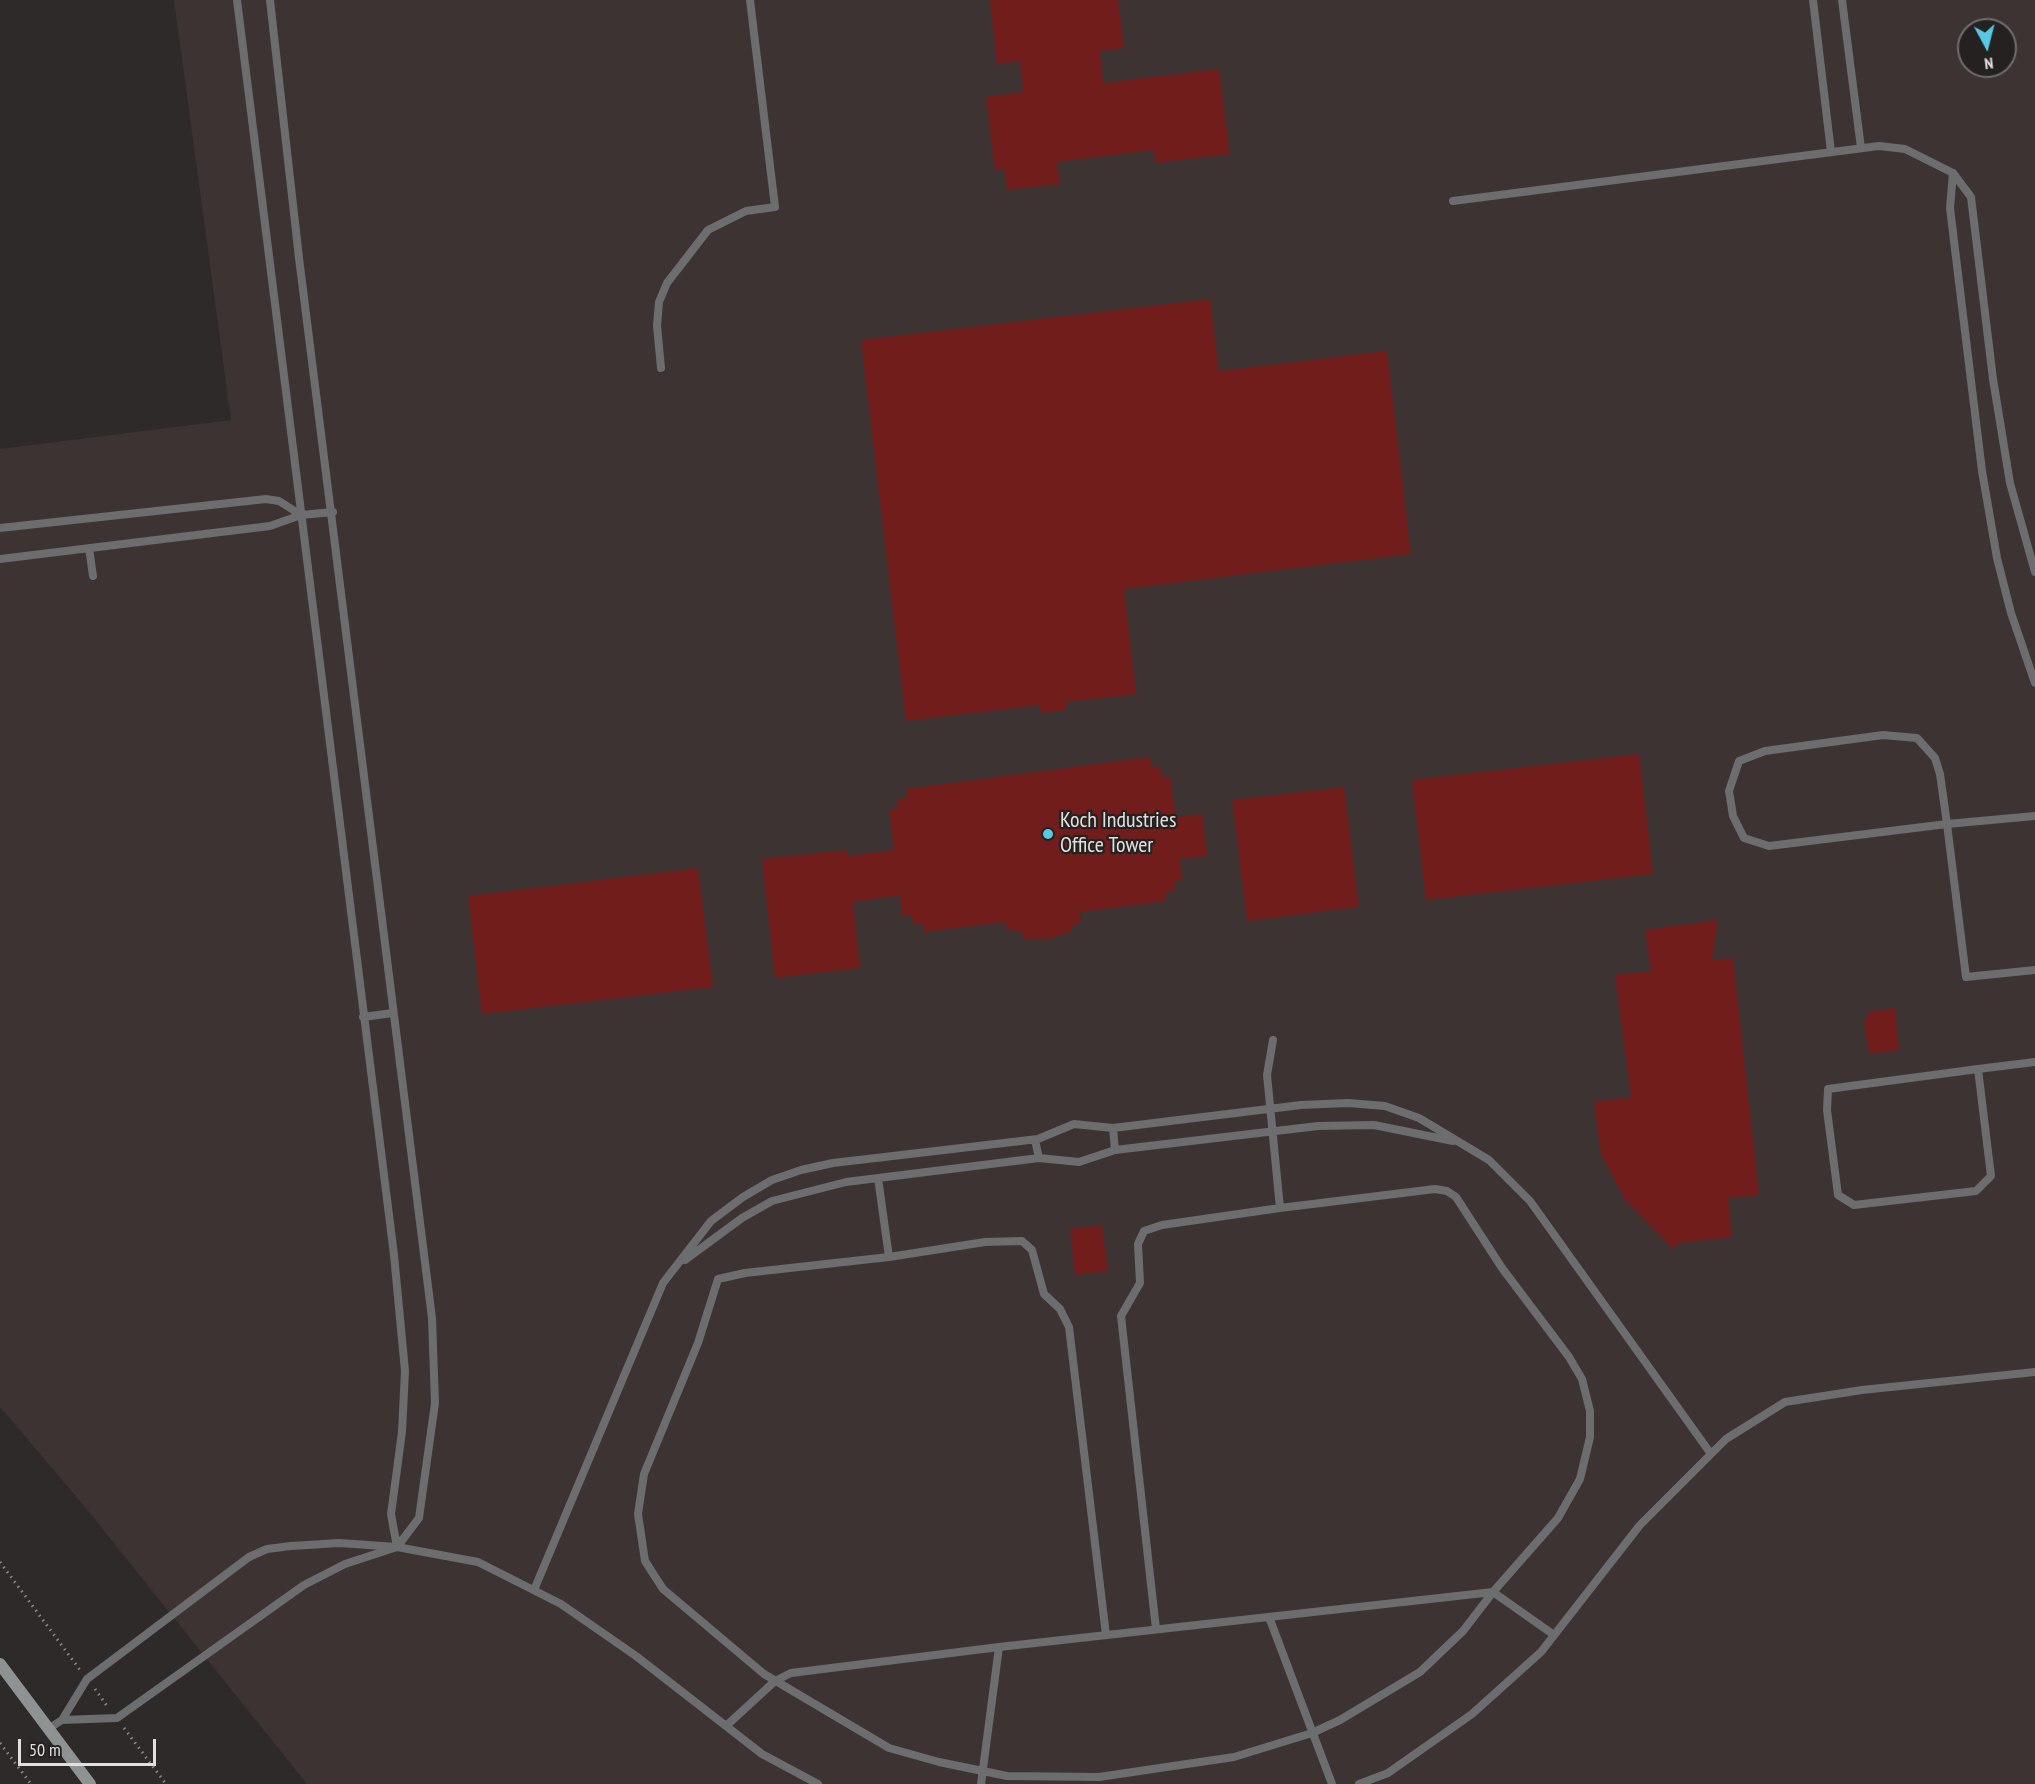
<!DOCTYPE html>
<html>
<head>
<meta charset="utf-8">
<style>
  body { margin:0 }
  #map { position:relative; width:2035px; height:1784px; overflow:hidden; background:#2e2a2a; font-family:"PT Sans Narrow",sans-serif }
  canvas { display:block }
  .north { position:absolute; left:1957px; top:18px; width:60px; height:60px; box-sizing:border-box; background:#252120; border:2px solid #716d6c; border-radius:50%; rotate:173deg; font-size:16px; font-weight:700; line-height:24px; text-align:center; color:#e2e0df }
  .north::after { content:''; display:block; margin:auto; width:21px; height:27px; background:#59c8e5; clip-path:polygon(50% 0,100% 100%,50% 72%,0 100%) }
  .scale { position:absolute; left:18px; top:1739px; width:138px; height:27px; box-sizing:border-box; border:3px solid #e2e0df; border-top:0; padding-left:8px; font-size:18px; line-height:21px; white-space:nowrap; color:#e2e0df; -webkit-text-stroke:4px #252120; paint-order:stroke }
</style>
</head>
<body>
<div id="map">
<canvas width="2035" height="1784"></canvas>
<div class="north">N</div>
<div class="scale">50 m</div>
</div>
<script>
const context = document.querySelector('canvas').getContext('2d');
context.lineJoin = 'round';
function fillPath(path, color) { context.fillStyle = color; context.fill(path, 'evenodd'); }
const toPath = rows => new Path2D(rows.map(r => 'M' + r).join(''));
function trace(path, color, width, dash) { context.strokeStyle = color; context.lineWidth = width; context.lineCap = dash ? 'butt' : 'round'; context.setLineDash(dash || []); context.stroke(path); }
function drawText(font, color, halo, rows, align = 'center') {
  context.font = font + ' "PT Sans Narrow",sans-serif'; context.lineWidth = 4.5; context.setLineDash([]); context.textBaseline = 'middle'; context.strokeStyle = halo; context.fillStyle = color; for (const [text, x, y, turn = 0] of rows) {
    context.save(); context.translate(x, y); context.rotate((+turn || 0) * Math.PI / 180); context.textAlign = isNaN(turn) ? turn : align; if (halo) context.strokeText(text, 0, 0); context.fillText(text, 0, 0); context.restore();
  }
}
fillPath(toPath([
  [174,0,2035,0,2035,1784,307,1784,85,1507,0,1407,0,449,231,420],
  [1969,30,2005,30,2005,66,1969,66]
]), '#3d3332');
fillPath(toPath([
  [990,0,1118,0,1124,48,1100,51,1103,83,1219,69,1230,154,1155,163,1154,150,1057,162,1060,184,1007,190,1004,169,995,170,986,97,1023,92,1020,61,997,64],
  [1210,299,1219,371,1387,351,1411,554,1124,589,1136,694,1066,702,1066,710,1041,713,1040,705,906,721,861,340],
  [1639,754,1653,874,1426,900,1412,780],
  [1150,757,1151,767,1160,766,1162,777,1170,776,1176,817,1202,814,1207,856,1180,859,1182,880,1174,882,1175,891,1165,893,1166,901,1080,912,1081,921,1072,927,1072,931,1049,939,1024,939,1022,932,1006,929,1005,922,924,932,923,923,913,924,912,915,902,916,900,895,853,902,860,968,775,978,762,859,847,850,848,856,894,850,889,810,898,808,897,799,907,798,906,789],
  [1344,787,1359,907,1247,921,1232,800],
  [698,868,713,987,482,1014,468,896],
  [1718,920,1712,960,1733,958,1759,1195,1728,1198,1732,1237,1678,1243,1674,1250,1625,1200,1601,1154,1594,1102,1631,1097,1615,975,1651,971,1645,930],
  [1895,1008,1899,1050,1869,1054,1864,1020,1868,1019,1867,1012],
  [1102,1225,1108,1271,1075,1275,1070,1229]
]), '#701d1c');
trace(toPath([
  [0,1562,80,1670],
  [95,1689,107,1706],
  [124,1728,166,1784],
  [0,1743,31,1784]
]), '#8b8887', 3, [1.5, 4.5]);
trace(toPath([
  [237,0,394,1255,405,1371,402,1432,391,1514,397,1547],
  [1813,0,1831,152],
  [1842,0,1861,148],
  [1953,173,1950,208,1982,471,1997,558,2011,613,2035,683],
  [1453,201,1879,146,1905,149,1953,173,1971,197,1993,379,2010,483,2035,572],
  [661,368,657,326,659,302,667,283,708,230,746,211,775,207,750,0],
  [0,528,266,499,279,501,301,515],
  [89,548,93,576],
  [0,559,270,526,301,515,333,512],
  [2035,816,1947,824,1769,846,1744,838,1733,816,1729,791,1739,761,1765,751,1883,735,1917,738,1935,758,1940,774,1947,824,1966,977,2035,970],
  [363,1017,393,1013],
  [1273,1040,1267,1075,1280,1208,1435,1189,1447,1191,1456,1197,1502,1268,1569,1357,1582,1379,1590,1411,1590,1437,1580,1479,1558,1518,1493,1592,1554,1635],
  [1978,1069,1991,1176,1976,1191,1854,1205,1838,1195,1827,1110,1828,1089,1978,1069,2035,1062],
  [1113,1128,1115,1150],
  [1035,1140,1039,1158],
  [878,1178,889,1257,745,1273,718,1279,698,1343,644,1474,638,1514,645,1561,663,1589,764,1674,889,1748,939,1762,1007,1776,1099,1777,1234,1757,1312,1733,1340,1720,1420,1672,1463,1631,1493,1592],
  [889,1257,985,1242,1022,1241,1032,1250,1044,1294,1060,1309,1069,1327,1106,1635],
  [685,1260,742,1218,772,1201,846,1182,1039,1158,1079,1162,1115,1150,1318,1126,1374,1125,1453,1141],
  [534,1590,663,1283,711,1221,743,1197,772,1180,801,1170,833,1163,1038,1139,1074,1124,1113,1128,1301,1105,1348,1103,1385,1106,1419,1118,1489,1160,1530,1201,1711,1454],
  [1269,1617,1332,1784],
  [1156,1629,1121,1316,1140,1283,1138,1244,1144,1231,1162,1225,1280,1208],
  [62,1720,117,1718,304,1585,345,1564,397,1547,419,1518,435,1403,432,1318,299,258,270,0],
  [726,1726,775,1681,791,1673,999,1647,1493,1592],
  [48,1729,62,1720,87,1679,249,1557,267,1549,291,1546,339,1543,397,1547,478,1562,561,1604,636,1656,762,1754,818,1784],
  [981,1784,999,1647],
  [1359,1784,1388,1773,1472,1714,1541,1652,1640,1525,1726,1439,1785,1402,1862,1390,2035,1372]
]), '#6b6d6e', 8);
trace(toPath([
  [0,1664,90,1784]
]), '#8f9293', 12);
for (const [x, y, r, color] of [
  [1048,834,6,"#59c8e5"]
]) { const dot = new Path2D(); dot.arc(x, y, r, 0, 2 * Math.PI); context.fillStyle = color; context.fill(dot); trace(dot, '#252120', 2); }
drawText('22px', '#e2e0df', '#252120', [
  ["Koch Industries",1060,821],
  ["Office Tower",1060,846]
], 'left');
</script>
</body>
</html>
